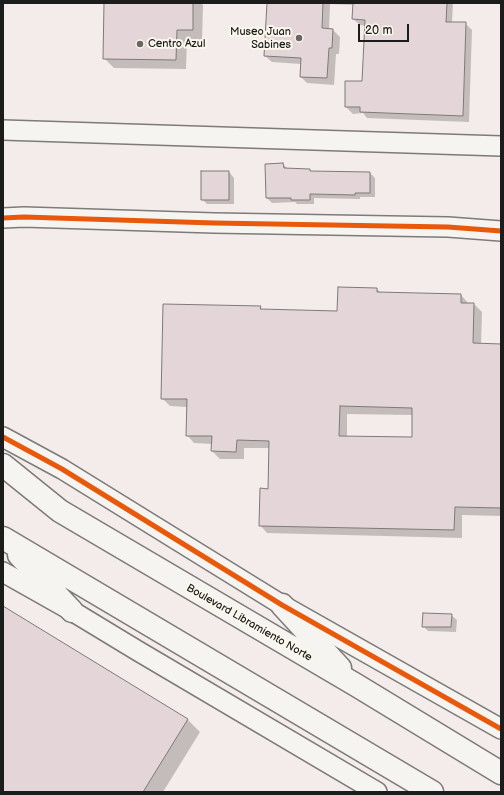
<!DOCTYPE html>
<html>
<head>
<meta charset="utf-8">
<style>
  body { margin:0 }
  #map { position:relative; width:504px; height:795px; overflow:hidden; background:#f4ecea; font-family:"Balsamiq Sans",sans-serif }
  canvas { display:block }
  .frame { position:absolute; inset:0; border:4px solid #1c1c1c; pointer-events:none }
  .scale { position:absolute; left:358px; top:24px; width:51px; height:18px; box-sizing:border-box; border:2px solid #1c1c1c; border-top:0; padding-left:5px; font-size:12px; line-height:14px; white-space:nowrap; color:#1c1c1c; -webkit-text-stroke:3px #fbf7ec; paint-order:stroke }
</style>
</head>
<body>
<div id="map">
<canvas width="504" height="795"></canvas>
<div class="frame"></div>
<div class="scale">20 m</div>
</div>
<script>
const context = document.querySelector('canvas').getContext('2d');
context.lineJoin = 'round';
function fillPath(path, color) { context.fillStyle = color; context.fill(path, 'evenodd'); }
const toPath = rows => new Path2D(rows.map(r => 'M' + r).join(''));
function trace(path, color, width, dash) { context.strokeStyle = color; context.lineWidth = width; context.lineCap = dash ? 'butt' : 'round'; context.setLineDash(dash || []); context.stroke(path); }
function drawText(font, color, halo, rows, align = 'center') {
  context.font = font + ' "Balsamiq Sans",sans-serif'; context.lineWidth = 4; context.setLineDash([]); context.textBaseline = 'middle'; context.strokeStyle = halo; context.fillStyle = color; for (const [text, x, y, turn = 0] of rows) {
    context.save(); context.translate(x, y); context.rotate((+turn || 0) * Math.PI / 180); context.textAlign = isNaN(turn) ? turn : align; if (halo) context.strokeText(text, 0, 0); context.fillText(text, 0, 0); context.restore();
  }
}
fillPath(toPath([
  [105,3,201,3,203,5,202,40,187,39,186,69,114,68,104,58],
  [268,3,453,3,452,23,465,23,472,30,469,122,367,118,363,113,353,114,346,107,363,82,366,26,360,25,353,19,354,5,330,4,329,30,333,30,340,37,339,54,336,54,334,85,307,83,301,77,301,64,272,62,265,56],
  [283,164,288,169,310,170,312,172,370,173,375,178,375,197,360,197,360,199,314,198,314,204,297,204,295,202,272,203,267,198],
  [229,172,234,178,234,204,207,204,202,199],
  [377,289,381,293,461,295,469,304,474,304,482,312,481,345,501,345,501,340,501,516,462,515,462,538,267,533,260,525,269,490,270,448,244,448,244,459,220,459,212,451,212,444,194,443,187,435,187,407,170,406,162,398,260,307,263,310,338,312],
  [347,414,413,415,413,438,347,437],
  [3,607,188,720,200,732,163,792,3,792],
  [451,615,457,620,456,632,428,631,423,626]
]), '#0003');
const building = toPath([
  [104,3,193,3,193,30,177,30,176,60,103,59,104,3],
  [267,3,323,3,322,28,333,29,332,48,329,48,327,78,300,77,301,58,264,56,267,3],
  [353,3,447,3,446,22,466,22,463,116,360,112,360,107,345,107,345,81,362,81,365,20,352,19,353,3],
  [283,163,284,168,310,169,310,171,370,172,370,193,355,193,355,195,310,194,310,200,291,200,291,198,266,198,265,164,283,163],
  [201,171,229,171,229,200,201,200,201,171],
  [338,287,377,288,377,292,461,294,461,303,474,303,473,343,501,344,501,508,455,507,454,530,259,526,260,488,268,489,269,441,237,440,236,452,211,451,212,436,186,436,187,399,161,399,163,304,261,306,260,309,337,311,338,287],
  [340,406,412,408,412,437,339,436,340,406],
  [3,606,188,719,143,792,3,792,3,606],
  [423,613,452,614,451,627,422,627,423,613]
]);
fillPath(building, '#e3d5d8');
trace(building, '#7d7a79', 1);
const minor = toPath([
  [3,130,501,146],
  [3,218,24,217,214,223,448,227,501,231],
  [3,437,62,469,282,605,501,729],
  [3,572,72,611,138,651,377,792]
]);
const highway = toPath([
  [3,465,60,511,356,685,501,773],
  [3,538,432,792],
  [19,555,72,611],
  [282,605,340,668]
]);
trace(minor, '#7d7a79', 22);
trace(highway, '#7d7a79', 25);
trace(minor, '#f6f4f0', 19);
trace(highway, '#f6f4f0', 22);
trace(toPath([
  [3,218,24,217,214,223,448,227,501,231],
  [3,437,62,469,282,605,501,729]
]), '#e8590c', 5);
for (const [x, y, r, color] of [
  [299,38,4,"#686564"],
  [140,44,4,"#686564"]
]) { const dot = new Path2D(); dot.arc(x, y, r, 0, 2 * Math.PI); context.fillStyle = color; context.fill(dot); trace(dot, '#fbf7ec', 1.5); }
drawText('11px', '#1c1c1c', '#fbf7ec', [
  ["Museo Juan",291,32],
  ["Sabines",291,45],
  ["Centro Azul",148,44,"left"]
], 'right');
drawText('11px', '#1c1c1c', '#fbf7ec', [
  ["Boulevard Libramiento Norte",249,623,30]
]);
</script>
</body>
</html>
